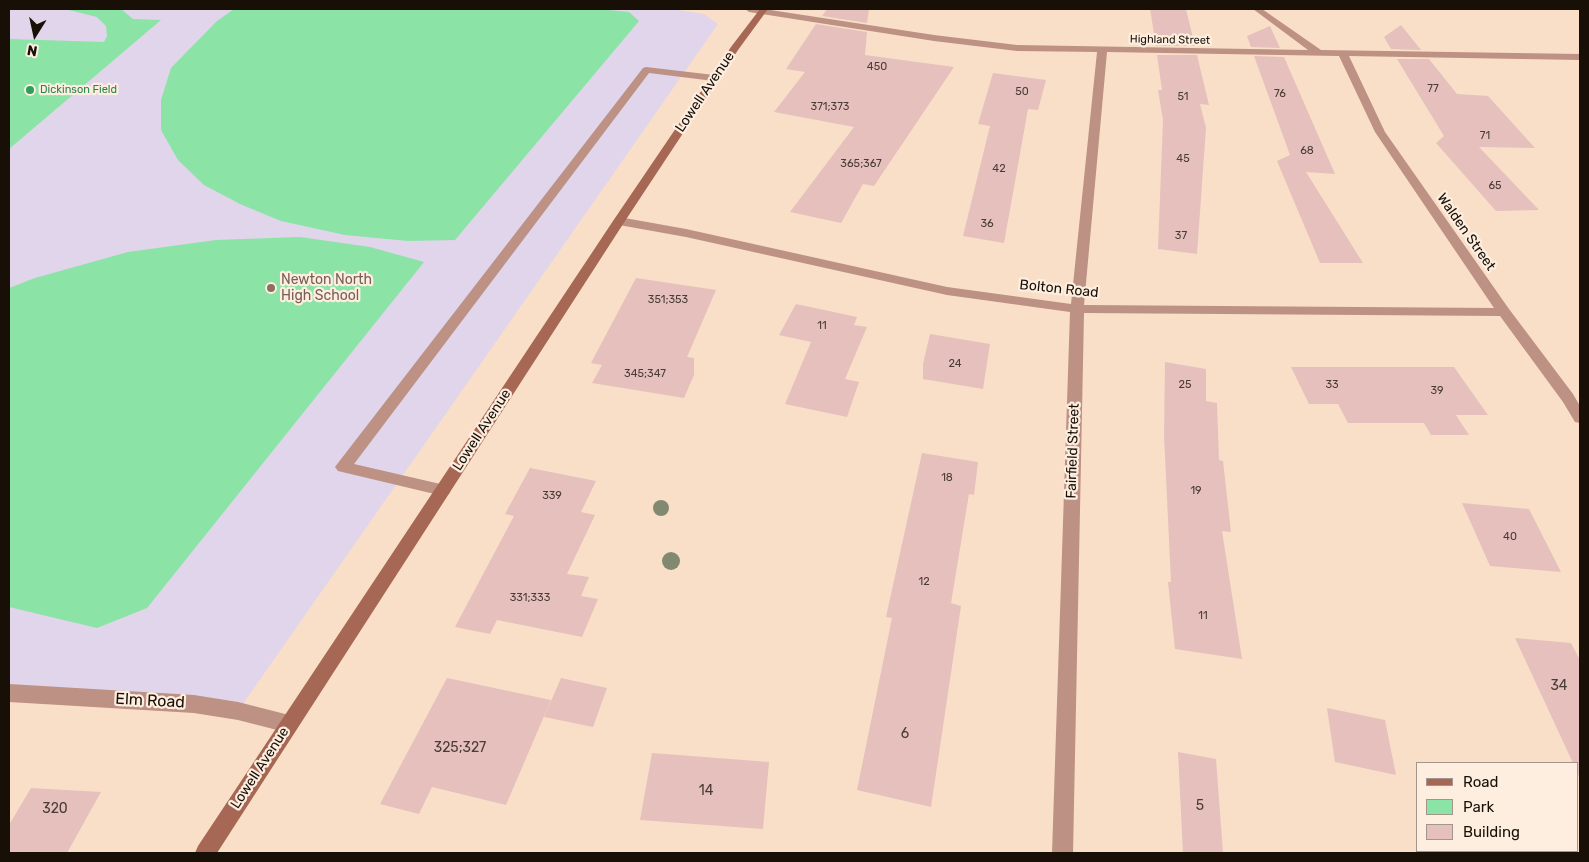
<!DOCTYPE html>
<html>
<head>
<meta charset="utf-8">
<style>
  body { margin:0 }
  #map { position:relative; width:1589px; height:862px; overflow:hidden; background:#f9dfc7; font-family:Rubik,sans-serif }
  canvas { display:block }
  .frame { position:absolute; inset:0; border:10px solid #181007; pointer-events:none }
  .legend { position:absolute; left:1416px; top:762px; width:162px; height:90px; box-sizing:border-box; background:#feeee0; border:1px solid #a29589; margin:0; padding:6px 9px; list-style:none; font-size:15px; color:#181007 }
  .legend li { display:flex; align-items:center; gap:10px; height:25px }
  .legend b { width:25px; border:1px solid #a29589 }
  .north { position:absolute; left:10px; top:10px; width:50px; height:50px; -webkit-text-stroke:4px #feeee0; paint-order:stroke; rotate:190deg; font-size:14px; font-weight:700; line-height:20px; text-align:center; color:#181007 }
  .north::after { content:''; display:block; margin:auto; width:18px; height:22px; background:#181007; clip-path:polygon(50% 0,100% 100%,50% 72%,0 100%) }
</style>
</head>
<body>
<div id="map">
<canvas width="1589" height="862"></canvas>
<div class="frame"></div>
<ul class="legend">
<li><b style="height:6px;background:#a66754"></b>Road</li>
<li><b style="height:14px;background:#8ce3a6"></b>Park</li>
<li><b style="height:14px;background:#e5c0bd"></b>Building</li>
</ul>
<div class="north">N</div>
</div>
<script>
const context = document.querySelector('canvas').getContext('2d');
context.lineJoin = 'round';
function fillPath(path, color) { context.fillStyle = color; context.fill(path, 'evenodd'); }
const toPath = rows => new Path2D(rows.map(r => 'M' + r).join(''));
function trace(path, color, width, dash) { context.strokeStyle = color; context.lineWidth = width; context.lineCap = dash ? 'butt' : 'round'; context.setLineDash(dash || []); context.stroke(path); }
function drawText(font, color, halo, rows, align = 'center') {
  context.font = font + ' Rubik,sans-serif'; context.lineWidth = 4.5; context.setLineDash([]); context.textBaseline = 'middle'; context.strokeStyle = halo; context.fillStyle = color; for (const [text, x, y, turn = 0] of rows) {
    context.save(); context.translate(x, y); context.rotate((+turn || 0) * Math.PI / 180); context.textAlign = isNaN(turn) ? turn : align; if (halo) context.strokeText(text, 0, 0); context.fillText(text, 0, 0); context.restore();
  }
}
fillPath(toPath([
  [9,9,672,9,704,14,718,24,238,711,194,704,9,693]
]), '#e0d5ea');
fillPath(toPath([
  [65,9,121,9,133,19,161,20,9,149,9,39,104,42,107,36,106,26,97,17],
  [234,9,598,9,629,12,639,21,455,240,408,241,345,235,281,221,240,204,204,185,178,160,161,130,161,100,171,68,217,21],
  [300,237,370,247,424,262,147,608,97,628,9,607,9,288,35,278,128,252,216,240]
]), '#8ce3a6');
fillPath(toPath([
  [827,9,869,9,867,23,822,16],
  [1150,9,1186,9,1195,46,1156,46],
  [816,24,867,32,865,55,954,67,874,186,863,184,841,223,790,212,854,127,774,112,805,72,786,69],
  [1401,25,1421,50,1391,49,1384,37],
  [1270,26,1280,48,1251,47,1247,36],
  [1157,55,1197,55,1209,105,1200,104,1206,128,1197,254,1158,249,1163,120,1158,90,1162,90],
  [1254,56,1284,57,1335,174,1306,172,1363,263,1320,263,1277,161,1290,155],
  [1397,59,1429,59,1457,94,1488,96,1535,148,1479,147,1539,210,1496,211,1436,143,1444,136],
  [993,73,1046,80,1038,110,1028,109,1004,243,963,236,990,126,978,124],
  [636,278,716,290,687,357,694,358,694,375,684,398,592,383,602,365,591,363],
  [796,304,857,317,854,325,867,327,845,379,859,382,847,417,785,404,811,342,779,335],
  [930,334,990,344,983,389,923,379,923,364],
  [1165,362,1206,369,1206,401,1217,403,1219,460,1223,461,1231,532,1222,531,1242,659,1175,649,1168,582,1171,582,1164,435],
  [1291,367,1454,367,1488,415,1456,415,1469,435,1431,435,1424,423,1348,423,1338,404,1309,404],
  [922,453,978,462,974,495,969,494,951,603,961,606,931,807,857,790,892,618,886,617],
  [530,468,596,481,581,512,595,515,567,574,589,577,581,596,598,599,582,637,497,620,490,634,455,627,514,516,505,514],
  [1462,503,1529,509,1561,572,1490,566],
  [1515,638,1571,643,1580,660,1580,779,1578,774,1578,763,1573,763],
  [447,678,551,700,506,805,432,787,419,814,380,804],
  [561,678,607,688,593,727,544,717],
  [1327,708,1385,720,1396,775,1335,762],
  [1178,752,1216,759,1223,853,1183,853],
  [652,753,769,762,763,829,640,820],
  [31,788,101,792,67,853,9,853,9,825]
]), '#e5c0bd');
fillPath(toPath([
  [646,67,714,75,719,78,714,81,649,73,354,464,449,486,451,490,449,494,443,496,338,471,335,467,338,463,643,68,646,67],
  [9,684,194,695,238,702,289,715,296,718,299,724,296,730,289,733,238,720,194,713,9,702,9,684]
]), '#bd9183');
fillPath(toPath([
  [745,9,764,9,934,35,1017,45,1308,50,1253,9,1262,9,1321,50,1580,54,1580,60,1349,56,1385,132,1509,309,1573,394,1580,406,1580,423,1575,422,1563,402,1500,316,1084,313,1073,853,1052,853,1070,312,947,295,686,237,619,225,613,221,619,217,686,229,947,287,1071,304,1097,52,1017,51,934,41,749,12,745,9],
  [1107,52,1339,56,1375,132,1494,308,1084,305,1107,52]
]), '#bd9183');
fillPath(toPath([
  [760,9,768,9,738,50,625,221,217,853,195,853,198,846,613,221,731,47,760,9]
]), '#a66754');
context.fillStyle = '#818a71';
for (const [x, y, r] of [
  [661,508,8],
  [671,561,9]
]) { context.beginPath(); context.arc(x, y, r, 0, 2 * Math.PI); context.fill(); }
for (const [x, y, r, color] of [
  [30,90,5,"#2e9e5b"],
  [271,288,5,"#8d6e63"]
]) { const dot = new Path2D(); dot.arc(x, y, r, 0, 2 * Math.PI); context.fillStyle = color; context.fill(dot); trace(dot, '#feeee0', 2); }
drawText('11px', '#181007', '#feeee0', [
  ["Highland Street",1170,40,1]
]);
drawText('11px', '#4b3c34', null, [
  ["450",877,67],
  ["77",1433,89],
  ["50",1022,92],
  ["76",1280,94],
  ["51",1183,97],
  ["371;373",830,107],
  ["71",1485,136],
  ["68",1307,151],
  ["45",1183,159],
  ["365;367",861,164],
  ["42",999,169],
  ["65",1495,186],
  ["36",987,224],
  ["37",1181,236],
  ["351;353",668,300],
  ["11",822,326],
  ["24",955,364],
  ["345;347",645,374],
  ["25",1185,385],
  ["33",1332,385],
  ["39",1437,391],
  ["18",947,478],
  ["19",1196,491],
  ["339",552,496],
  ["40",1510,537],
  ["12",924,582],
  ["331;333",530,598],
  ["11",1203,616]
]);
drawText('11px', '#27864d', '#feeee0', [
  ["Dickinson Field",40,90]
], 'left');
drawText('14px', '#181007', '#feeee0', [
  ["Lowell Avenue",705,92,-56],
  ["Walden Street",1466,232,55],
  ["Bolton Road",1059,289,6],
  ["Lowell Avenue",482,430,-57],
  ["Fairfield Street",1073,451,-88],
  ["Lowell Avenue",260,768,-57]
]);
drawText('14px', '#785e54', '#feeee0', [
  ["Newton North",281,280],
  ["High School",281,296]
], 'left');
drawText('14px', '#4b3c34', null, [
  ["34",1559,686],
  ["6",905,734],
  ["325;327",460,748],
  ["14",706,791],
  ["5",1200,806],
  ["320",55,809]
]);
drawText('16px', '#181007', '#feeee0', [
  ["Elm Road",150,701,3]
]);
</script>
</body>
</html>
